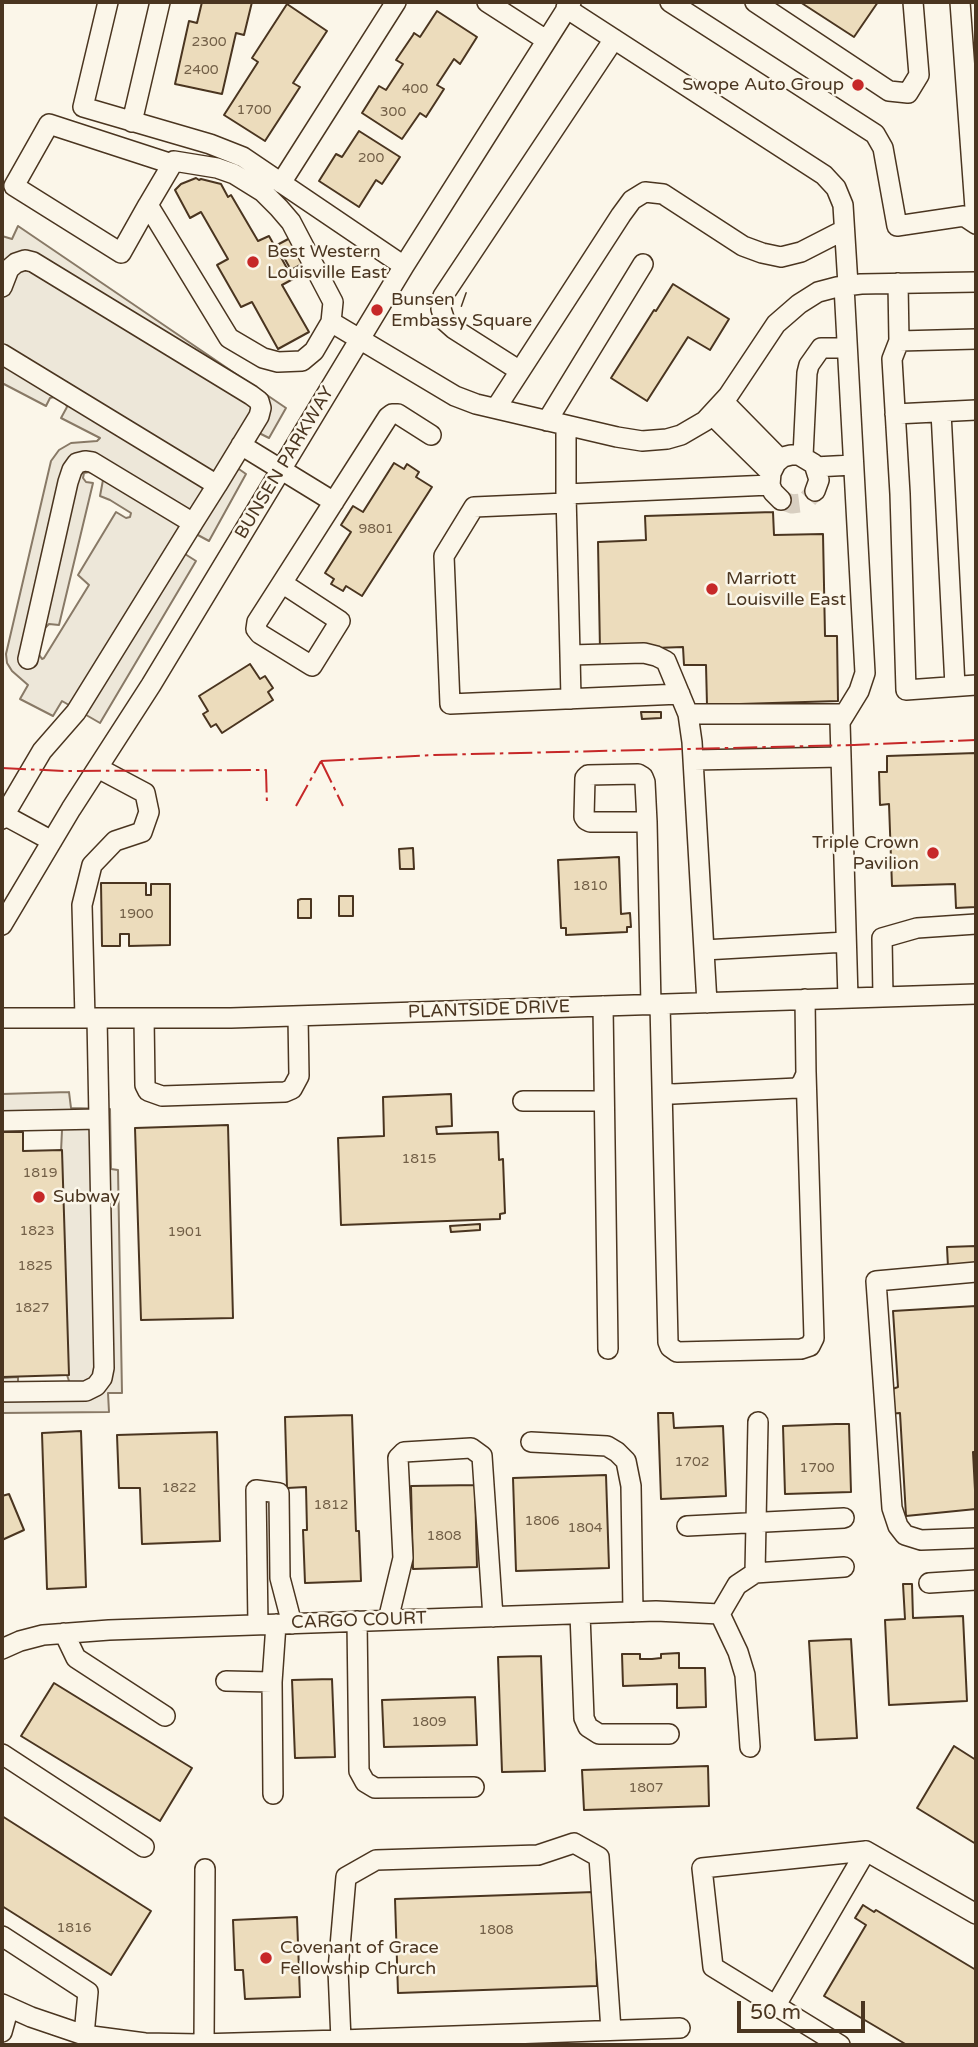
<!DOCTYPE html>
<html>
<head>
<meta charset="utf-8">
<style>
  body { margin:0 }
  #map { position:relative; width:978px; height:2047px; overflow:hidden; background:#fbf6e9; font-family:"Varela Round",sans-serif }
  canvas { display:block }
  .frame { position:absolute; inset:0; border:4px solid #4a3520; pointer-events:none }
  .scale { position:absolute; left:737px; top:2001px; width:128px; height:32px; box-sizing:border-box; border:4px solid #4a3520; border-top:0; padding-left:9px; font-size:21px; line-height:24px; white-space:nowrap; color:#4a3520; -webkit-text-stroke:5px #fbf6e9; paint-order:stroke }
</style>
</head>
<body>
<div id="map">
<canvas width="978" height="2047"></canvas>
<div class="frame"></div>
<div class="scale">50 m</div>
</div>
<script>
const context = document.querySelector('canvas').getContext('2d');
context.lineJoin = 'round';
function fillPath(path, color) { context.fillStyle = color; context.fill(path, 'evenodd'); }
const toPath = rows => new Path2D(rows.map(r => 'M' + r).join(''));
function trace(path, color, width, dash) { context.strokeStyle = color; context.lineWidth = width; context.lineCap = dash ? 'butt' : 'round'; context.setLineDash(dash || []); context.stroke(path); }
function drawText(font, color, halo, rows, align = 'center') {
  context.font = font + ' "Varela Round",sans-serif'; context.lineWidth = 5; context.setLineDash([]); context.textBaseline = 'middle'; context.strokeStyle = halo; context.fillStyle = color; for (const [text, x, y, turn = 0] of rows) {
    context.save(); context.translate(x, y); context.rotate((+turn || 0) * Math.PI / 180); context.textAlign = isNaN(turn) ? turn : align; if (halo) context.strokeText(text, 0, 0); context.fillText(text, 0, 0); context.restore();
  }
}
const parking = toPath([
  [18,226,286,408,269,438,257,432,236,467,246,474,209,541,196,534,185,554,196,561,100,723,62,701,53,716,20,699,28,685,12,671,7,663,6,654,51,461,59,450,71,443,97,441,100,438,61,418,67,407,65,402,54,397,50,398,46,406,2,383,2,236,12,239,18,226],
  [89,472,100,476,103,480,100,496,110,500,131,513,130,517,126,518,116,512,78,575,89,585,44,658,42,659,38,653,45,628,49,624,59,625,93,483,86,482,83,478,84,473,89,472],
  [69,1092,71,1108,110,1109,111,1169,118,1170,122,1393,108,1393,109,1412,2,1413,2,1378,18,1377,18,1386,70,1384,67,1375,65,1296,61,1152,62,1130,2,1130,2,1094,69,1092]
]);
fillPath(parking, '#ede7d9');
trace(parking, '#887966', 2);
const building = toPath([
  [202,2,252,2,244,35,236,33,222,94,175,84,189,21,197,23,202,2],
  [800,2,878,2,854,37,800,2],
  [287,4,327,31,293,83,300,87,265,141,224,115,258,62,252,58,287,4],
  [437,11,477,37,460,64,454,59,437,85,444,89,426,117,420,113,402,139,362,113,379,86,386,90,403,64,396,60,413,35,414,33,420,37,437,11],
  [359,131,400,157,382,184,376,180,359,207,319,181,336,154,342,157,359,131],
  [196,178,199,180,201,179,221,184,228,197,231,195,258,241,269,236,293,279,282,285,309,332,278,349,252,302,241,307,217,265,228,259,201,212,190,218,175,190,181,184,196,178],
  [292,237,306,262,291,270,277,245,292,237],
  [673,284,729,319,710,350,688,337,647,401,611,378,654,310,656,311,673,284],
  [394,463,404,469,407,464,419,472,416,477,432,487,362,596,346,586,343,591,331,584,334,579,325,573,351,532,341,525,353,506,363,512,394,463],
  [773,512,774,535,823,534,825,636,837,636,838,701,707,705,706,665,684,665,683,647,600,650,598,542,646,540,645,516,773,512],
  [250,664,260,679,265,676,273,688,268,692,273,700,222,733,216,724,211,727,203,714,208,711,199,696,250,664],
  [641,712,661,712,661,718,642,719,641,712],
  [976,753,976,907,956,908,955,884,892,886,889,804,880,805,879,772,887,772,887,756,976,753],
  [413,848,414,869,400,869,399,849,413,848],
  [619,857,621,914,630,913,631,927,627,927,627,932,566,935,566,928,561,928,558,860,619,857],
  [101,883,146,883,146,895,151,895,151,884,170,884,170,945,129,946,129,934,120,934,120,946,102,946,101,883],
  [339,896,353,896,353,916,339,916,339,896],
  [301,899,311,899,311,918,298,918,298,900,301,899],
  [451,1094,452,1126,436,1127,437,1134,498,1132,499,1160,503,1159,505,1213,500,1214,500,1219,341,1225,338,1138,384,1136,383,1097,451,1094],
  [228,1125,233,1318,141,1320,135,1128,228,1125],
  [2,1132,23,1132,23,1151,62,1150,69,1375,2,1377,2,1132],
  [480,1224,480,1230,451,1232,450,1226,480,1224],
  [976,1246,976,1266,948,1267,947,1247,976,1246],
  [976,1306,976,1452,973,1452,976,1509,906,1516,900,1413,888,1414,887,1391,898,1387,893,1311,976,1306],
  [658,1413,673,1413,674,1428,723,1426,726,1496,661,1499,658,1413],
  [352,1415,356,1531,359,1531,361,1581,305,1583,303,1530,307,1530,306,1487,287,1488,285,1417,352,1415],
  [836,1424,849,1424,851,1492,785,1494,783,1426,836,1424],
  [81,1431,86,1587,47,1589,42,1433,81,1431],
  [217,1432,220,1541,142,1544,140,1488,119,1488,117,1435,217,1432],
  [606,1475,609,1568,516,1571,513,1478,606,1475],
  [475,1485,477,1567,413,1569,411,1486,475,1485],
  [9,1494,24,1530,2,1540,2,1496,9,1494],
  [903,1584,912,1584,913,1618,963,1616,967,1701,889,1705,885,1620,905,1619,903,1584],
  [851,1639,857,1738,815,1740,809,1641,851,1639],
  [679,1653,679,1668,705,1668,706,1707,677,1708,677,1684,623,1686,622,1654,640,1654,640,1659,652,1659,661,1658,661,1654,679,1653],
  [541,1656,545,1771,502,1772,498,1657,541,1656],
  [332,1679,335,1757,295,1758,292,1680,332,1679],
  [54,1683,192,1768,160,1821,21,1736,54,1683],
  [475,1697,477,1745,384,1747,382,1700,475,1697],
  [954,1746,976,1760,976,1844,917,1808,954,1746],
  [708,1766,709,1806,584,1810,582,1770,708,1766],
  [2,1816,151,1911,111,1975,2,1906,2,1816],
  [594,1892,597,1986,398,1993,395,1899,594,1892],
  [863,1905,874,1912,876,1910,976,1970,976,2045,907,2045,824,1996,866,1925,855,1918,863,1905],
  [297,1917,300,1997,245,1999,243,1970,235,1970,233,1920,297,1917]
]);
fillPath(building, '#ecdcbc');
trace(building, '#4a3520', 2);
trace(toPath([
  [781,500,792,504,800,503,807,500,815,491]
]), '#d8cfc1', 19, [19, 10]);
const minor = toPath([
  [108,2,83,107,210,144,243,157,404,266],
  [487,2,546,40],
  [670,2,875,134,883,148,897,226,964,216,976,224],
  [755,2,889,91,908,93,919,75,913,2],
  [960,2,976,222],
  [566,8,824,175,836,188,843,205,848,285],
  [132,122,160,2],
  [281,183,396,2],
  [148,205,121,253,14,186,49,124,172,164],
  [898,283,899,341],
  [844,286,865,673,859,691,840,722,848,998],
  [2,287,9,269,16,263,25,260,33,262,251,395,259,401,261,408,259,416,217,485,2,354],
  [331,322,333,302,291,222,279,208,263,192,234,174,217,168,174,161,148,205,229,338,263,358,278,362,302,361,314,351,331,322,455,396,476,404,617,437,642,441,667,439,681,435,705,421,728,396,776,324,799,304,818,292,837,287,861,284,976,282],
  [976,339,899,341,892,359,900,494,906,690,976,685],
  [520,371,454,329,445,321,441,309,443,296,614,39],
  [724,402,780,459],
  [496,408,621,215,632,200,645,192,663,194,743,246,762,253,781,257,801,252,844,230],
  [941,412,955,686],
  [895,414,976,410],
  [712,415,771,473],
  [547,421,643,264],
  [566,425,566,494,770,485],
  [241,445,334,502],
  [803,456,807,373,809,365,821,348,847,348],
  [815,467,853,465],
  [566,494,570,655,644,653,656,656,666,661,688,714,692,742,707,1003],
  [781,500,773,492,770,485,771,473,776,463,783,457,791,455,799,455,814,464,819,480,815,491],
  [566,503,474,507,444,556,450,704,680,694],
  [282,583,340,621,312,666,260,634,256,629,257,622,282,583,388,417,392,414,398,414,431,435],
  [570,655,571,699],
  [28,659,68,482,72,470,77,463,85,461,92,462,193,523,217,485],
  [688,714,844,714],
  [694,760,841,757],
  [4,815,52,841],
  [2,819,42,751,76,712,193,523],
  [647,822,590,822,586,820,584,817,585,778,588,775,638,774,643,777,645,782,647,822,651,1005],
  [2,925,71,809,151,685,404,266,571,2],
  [704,950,846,942],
  [883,997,882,938,917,928,976,924],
  [660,1004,662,1088,666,1093,673,1094,797,1088,802,1083,806,1074,805,999],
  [603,1006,608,1349],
  [2,1018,231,1018,976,994],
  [85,1018,82,905,92,865,115,841,142,832,149,812,145,793,98,768],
  [144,1018,145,1085,148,1091,162,1096,285,1092,292,1089,299,1076,298,1016],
  [662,1088,668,1342,670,1347,677,1352,801,1349,810,1346,814,1338,806,1072],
  [523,1101,604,1101],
  [2,1121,99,1119],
  [976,1272,876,1281,892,1508,898,1526,905,1535,921,1540,976,1538],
  [2,1392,86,1391,96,1386,102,1378,104,1368,97,1018],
  [531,1442,607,1446,617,1452,626,1461,631,1486,633,1612],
  [687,1526,844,1518],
  [755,1573,758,1422],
  [929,1583,976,1580],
  [580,1614,584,1718,588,1727,599,1734,669,1734],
  [720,1614,737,1585,755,1573,844,1567],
  [720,1614,738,1652,745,1675,750,1747],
  [388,1620,403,1558,398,1458,404,1452,471,1448,482,1456,493,1617],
  [357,1621,359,1771,365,1782,375,1788,474,1787],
  [258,1625,256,1490,279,1493,280,1578,292,1624],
  [64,1633,76,1658,165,1716],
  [2,1649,20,1641,43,1635,109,1630,656,1611,720,1614],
  [226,1681,272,1682,276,1624],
  [272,1682,273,1794],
  [2,1754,144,1847],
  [2,1936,88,1992,84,2035],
  [2,2004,31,2017,84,2035,145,2043,199,2044,341,2040,680,2028],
  [776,2005,866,1851],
  [2,2032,9,2007],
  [341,2040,338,1970,346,1877,376,1860,538,1855,574,1843,599,1857,611,2030],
  [204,2043,205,1869],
  [840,2045,713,1967,702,1868,866,1851,976,1914]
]);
trace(minor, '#4a3520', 22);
trace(minor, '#fbf6e9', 19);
trace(toPath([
  [321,761,434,755,854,745,976,740],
  [321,761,343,806],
  [2,768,65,771,266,770,267,806],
  [296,806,321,761]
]), '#c62828', 2, [24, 5, 3.5, 5]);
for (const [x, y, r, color] of [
  [858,85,7,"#c62828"],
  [253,262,7,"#c62828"],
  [377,310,7,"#c62828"],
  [712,589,7,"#c62828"],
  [933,853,7,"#c62828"],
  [39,1197,7,"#c62828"],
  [266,1958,7,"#c62828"]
]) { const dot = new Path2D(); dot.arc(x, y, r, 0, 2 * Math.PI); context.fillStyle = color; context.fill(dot); trace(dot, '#fbf6e9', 2.5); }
drawText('14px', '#725f47', null, [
  ["2300",209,42],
  ["2400",201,70],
  ["400",415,89],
  ["1700",254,110],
  ["300",393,112],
  ["200",371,158],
  ["9801",376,529],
  ["1810",590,886],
  ["1900",136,914],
  ["1815",419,1159],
  ["1819",40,1173],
  ["1823",37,1231],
  ["1901",185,1232],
  ["1825",35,1266],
  ["1827",32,1308],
  ["1702",692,1462],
  ["1700",817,1468],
  ["1822",179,1488],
  ["1812",331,1505],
  ["1806",542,1521],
  ["1804",585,1528],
  ["1808",444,1536],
  ["1809",429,1722],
  ["1807",646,1788],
  ["1816",74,1928],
  ["1808",496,1930]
]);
drawText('18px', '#4a3520', '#fbf6e9', [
  ["Swope Auto Group",844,85,"right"],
  ["Best Western",267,252],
  ["Louisville East",267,273],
  ["Bunsen /",391,300],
  ["Embassy Square",391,321],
  ["Marriott",726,579],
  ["Louisville East",726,600],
  ["Triple Crown",919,843,"right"],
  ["Pavilion",919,864,"right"],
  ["Subway",53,1197],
  ["Covenant of Grace",280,1948],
  ["Fellowship Church",280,1969]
], 'left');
drawText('18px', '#4a3520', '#fbf6e9', [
  ["BUNSEN PARKWAY",285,463,-59],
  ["PLANTSIDE DRIVE",489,1010,-2],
  ["CARGO COURT",359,1621,-2]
]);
</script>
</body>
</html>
